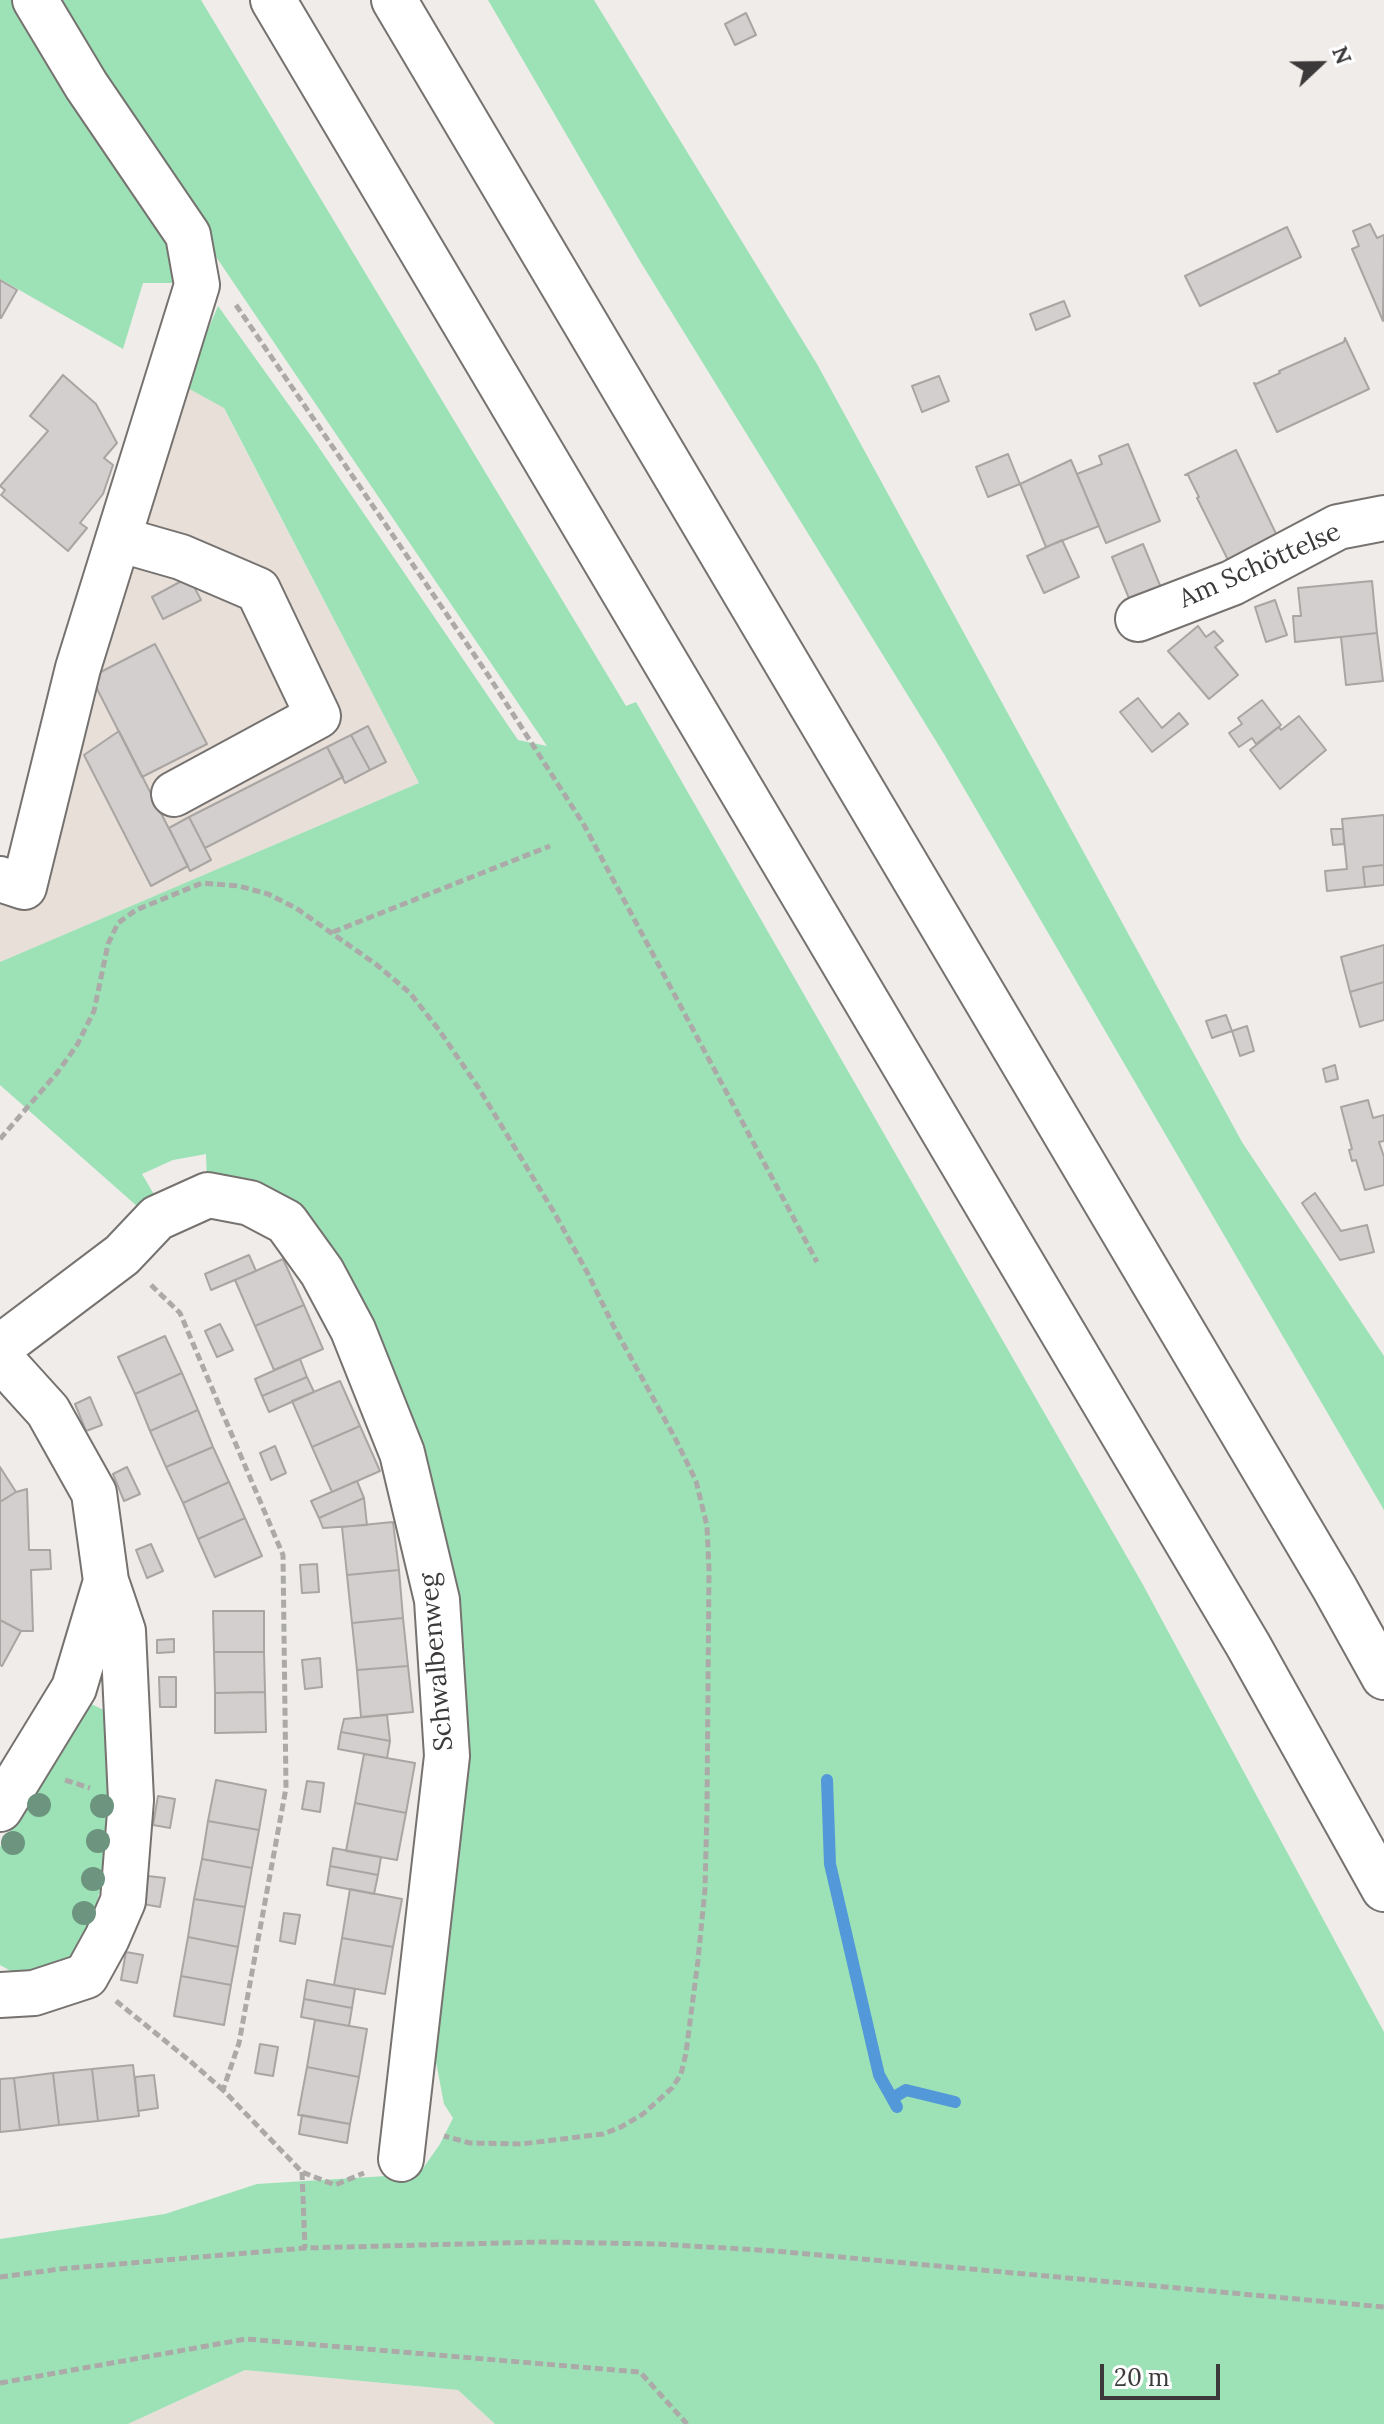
<!DOCTYPE html>
<html>
<head>
<meta charset="utf-8">
<style>
  body { margin:0 }
  #map { position:relative; width:1384px; height:2424px; overflow:hidden; background:#efece9; font-family:Lora,serif }
  canvas { display:block }
  .north { position:absolute; left:1280px; top:24px; width:80px; height:80px; -webkit-text-stroke:6px #fff; paint-order:stroke; rotate:68deg; font-size:22px; font-weight:700; line-height:32px; text-align:center; color:#3b3939 }
  .north::after { content:''; display:block; margin:auto; width:28px; height:36px; background:#3b3939; clip-path:polygon(50% 0,100% 100%,50% 72%,0 100%) }
  .scale { position:absolute; left:1100px; top:2364px; width:120px; height:36px; box-sizing:border-box; border:4px solid #3b3939; border-top:0; padding-left:10px; font-size:24px; line-height:28px; white-space:nowrap; color:#3b3939; -webkit-text-stroke:6px #fff; paint-order:stroke }
</style>
</head>
<body>
<div id="map">
<canvas width="1384" height="2424"></canvas>
<div class="north">N</div>
<div class="scale">20 m</div>
</div>
<script>
const context = document.querySelector('canvas').getContext('2d');
context.lineJoin = 'round';
function fillPath(path, color) { context.fillStyle = color; context.fill(path, 'evenodd'); }
const toPath = rows => new Path2D(rows.map(r => 'M' + r).join(''));
function trace(path, color, width, dash) { context.strokeStyle = color; context.lineWidth = width; context.lineCap = dash ? 'butt' : 'round'; context.setLineDash(dash || []); context.stroke(path); }
function drawText(font, color, halo, rows, align = 'center') {
  context.font = font + ' Lora,serif'; context.lineWidth = 6; context.setLineDash([]); context.textBaseline = 'middle'; context.strokeStyle = halo; context.fillStyle = color; for (const [text, x, y, turn = 0] of rows) {
    context.save(); context.translate(x, y); context.rotate((+turn || 0) * Math.PI / 180); context.textAlign = isNaN(turn) ? turn : align; if (halo) context.strokeText(text, 0, 0); context.fillText(text, 0, 0); context.restore();
  }
}
fillPath(toPath([
  [148,366,223,407,419,783,0,962,0,873,4,875,60,662],
  [245,2370,458,2390,495,2424,128,2424]
]), '#e8dfd8');
fillPath(toPath([
  [0,0,19,0,181,251,182,283,143,283,123,349,0,279],
  [48,0,201,0,626,706,636,702,1142,1583,1384,2032,1384,2424,495,2424,458,2390,245,2370,128,2424,0,2424,0,2239,165,2214,257,2184,419,2174,440,2144,453,2118,444,2104,425,2004,457,1769,354,1298,207,1179,206,1154,173,1160,142,1174,155,1196,138,1207,0,1085,0,962,419,783,224,408,184,386,218,306,311,436,518,740,547,746,183,208],
  [488,0,594,0,817,364,1242,1142,1384,1356,1384,1510,944,754,640,261],
  [85,1701,114,1715,115,1796,103,1879,87,1938,62,1966,24,1978,0,1965,0,1847,48,1774]
]), '#9ce2b6');
trace(toPath([
  [827,1780,830,1864,879,2075,897,2107],
  [894,2101,896,2096,906,2090,955,2102]
]), '#5398d8', 12);
const building = toPath([
  [746,13,756,35,735,45,725,24,746,13],
  [1370,224,1377,238,1384,235,1383,321,1352,249,1359,246,1353,231,1370,224],
  [1287,227,1301,257,1200,306,1185,276,1287,227],
  [0,280,17,290,1,318,0,318,0,280],
  [1064,301,1070,316,1036,330,1030,314,1064,301],
  [1345,338,1369,389,1277,432,1254,383,1256,384,1280,373,1279,371,1344,342,1345,338],
  [63,375,96,404,117,443,104,458,113,465,103,494,80,523,87,528,68,551,1,495,5,490,0,486,48,431,30,416,63,375],
  [939,376,949,401,922,412,912,386,939,376],
  [1128,444,1160,521,1106,543,1077,474,1102,464,1099,456,1128,444],
  [1236,450,1279,540,1229,562,1197,498,1199,497,1188,475,1185,475,1236,450],
  [1008,454,1020,484,988,497,976,467,1008,454],
  [1071,460,1099,526,1046,547,1020,484,1071,460],
  [1062,540,1079,577,1044,593,1027,556,1062,540],
  [1143,544,1164,595,1133,608,1112,557,1143,544],
  [189,577,201,600,163,619,152,597,189,577],
  [1372,581,1377,633,1295,642,1293,616,1301,616,1298,588,1372,581],
  [1275,600,1287,635,1266,642,1255,607,1275,600],
  [1198,626,1206,637,1214,631,1223,641,1215,647,1238,675,1209,699,1168,651,1198,626],
  [1377,633,1383,681,1346,685,1341,637,1377,633],
  [155,644,207,744,142,777,91,677,155,644],
  [1138,698,1162,728,1179,713,1188,724,1152,752,1120,712,1138,698],
  [1262,700,1281,725,1256,744,1252,738,1239,747,1229,733,1242,724,1238,718,1262,700],
  [1299,716,1326,750,1280,789,1250,750,1279,727,1281,730,1299,716],
  [368,726,386,762,370,770,351,735,368,726],
  [119,731,188,866,151,886,84,755,119,731],
  [351,735,370,770,345,783,327,747,351,735],
  [327,747,343,777,205,848,189,817,327,747],
  [1384,815,1384,865,1363,867,1365,887,1327,891,1325,871,1347,869,1342,819,1384,815],
  [189,817,211,860,190,871,169,828,189,817],
  [1331,829,1343,829,1344,844,1333,845,1331,829],
  [1384,865,1384,885,1365,887,1363,867,1384,865],
  [1384,945,1384,982,1350,992,1341,957,1384,945],
  [1384,982,1384,1020,1360,1027,1350,992,1384,982],
  [1226,1015,1232,1031,1212,1038,1206,1021,1226,1015],
  [1247,1026,1254,1051,1240,1056,1232,1031,1247,1026],
  [1335,1065,1338,1079,1326,1082,1323,1069,1335,1065],
  [1368,1100,1373,1118,1384,1115,1384,1141,1379,1142,1384,1157,1384,1185,1365,1190,1356,1160,1352,1161,1349,1150,1352,1149,1341,1107,1368,1100],
  [1315,1193,1341,1231,1367,1225,1374,1252,1340,1260,1302,1203,1315,1193],
  [249,1255,256,1271,211,1290,205,1274,249,1255],
  [283,1259,304,1305,255,1326,235,1280,283,1259],
  [304,1305,323,1349,274,1370,255,1326,304,1305],
  [220,1324,233,1350,217,1357,205,1331,220,1324],
  [165,1336,182,1373,135,1394,118,1357,165,1336],
  [300,1359,307,1377,262,1396,255,1379,300,1359],
  [182,1373,198,1410,150,1431,135,1394,182,1373],
  [307,1377,314,1392,269,1412,262,1396,307,1377],
  [340,1381,360,1426,312,1447,292,1401,340,1381],
  [90,1397,102,1425,86,1431,75,1404,90,1397],
  [198,1410,213,1447,166,1467,150,1431,198,1410],
  [360,1426,380,1471,332,1492,312,1447,360,1426],
  [275,1446,286,1473,271,1480,260,1453,275,1446],
  [213,1447,229,1482,183,1503,166,1467,213,1447],
  [0,1467,16,1492,0,1502,0,1467],
  [127,1467,140,1494,124,1501,113,1474,127,1467],
  [357,1481,364,1498,319,1518,311,1501,357,1481],
  [229,1482,245,1518,198,1539,183,1503,229,1482],
  [27,1489,29,1550,50,1550,51,1569,31,1570,33,1631,21,1631,0,1620,0,1502,16,1492,27,1489],
  [364,1498,367,1525,323,1528,319,1518,364,1498],
  [245,1518,262,1556,215,1577,198,1539,245,1518],
  [393,1522,399,1570,347,1575,342,1527,393,1522],
  [151,1544,163,1571,147,1578,136,1550,151,1544],
  [317,1564,319,1592,302,1593,300,1565,317,1564],
  [399,1570,403,1618,352,1623,347,1575,399,1570],
  [213,1611,264,1611,264,1652,214,1652,213,1611],
  [403,1618,408,1666,357,1670,352,1623,403,1618],
  [0,1620,21,1631,2,1666,0,1665,0,1620],
  [174,1639,174,1652,157,1653,157,1640,174,1639],
  [214,1652,264,1652,265,1692,215,1693,214,1652],
  [320,1658,322,1687,305,1689,302,1660,320,1658],
  [408,1666,413,1712,361,1717,357,1670,408,1666],
  [159,1677,176,1677,176,1707,160,1707,159,1677],
  [265,1692,266,1732,215,1733,215,1693,265,1692],
  [387,1715,390,1741,341,1732,344,1719,387,1715],
  [341,1732,390,1741,387,1758,338,1749,341,1732],
  [364,1754,415,1763,406,1813,355,1803,364,1754],
  [216,1780,266,1790,259,1830,208,1821,216,1780],
  [307,1781,324,1783,320,1812,302,1809,307,1781],
  [158,1796,175,1799,170,1828,153,1825,158,1796],
  [355,1803,406,1813,397,1860,346,1851,355,1803],
  [208,1821,259,1830,252,1868,202,1859,208,1821],
  [333,1848,381,1857,378,1875,330,1866,333,1848],
  [202,1859,252,1868,245,1907,194,1899,202,1859],
  [330,1866,378,1875,374,1894,327,1885,330,1866],
  [148,1876,165,1878,160,1907,143,1904,148,1876],
  [350,1889,402,1899,393,1947,342,1938,350,1889],
  [194,1899,245,1907,238,1947,188,1937,194,1899],
  [284,1913,300,1915,295,1944,280,1941,284,1913],
  [188,1937,238,1947,231,1985,181,1976,188,1937],
  [342,1938,393,1947,385,1994,334,1985,342,1938],
  [126,1952,143,1955,137,1983,121,1980,126,1952],
  [181,1976,231,1985,224,2025,174,2016,181,1976],
  [307,1980,355,1989,352,2008,304,1999,307,1980],
  [304,1999,352,2008,349,2026,301,2017,304,1999],
  [315,2020,367,2029,359,2077,307,2067,315,2020],
  [260,2044,278,2047,273,2076,255,2073,260,2044],
  [133,2065,139,2116,98,2121,92,2069,133,2065],
  [307,2067,359,2077,350,2124,298,2115,307,2067],
  [92,2069,98,2121,59,2125,53,2073,92,2069],
  [53,2073,59,2125,20,2130,14,2078,53,2073],
  [154,2075,158,2108,138,2111,135,2077,154,2075],
  [14,2078,20,2130,0,2132,0,2079,14,2078],
  [302,2115,350,2124,347,2143,299,2134,302,2115]
]);
fillPath(building, '#d3cfce');
trace(building, '#a8a5a3', 2);
const minor = toPath([
  [118,539,181,557,258,590,318,716,174,794],
  [1138,619,1232,583,1338,527,1384,518],
  [0,879,24,887,78,668,197,285,188,235,86,85,35,0],
  [0,1347,122,1255,157,1218,208,1195,250,1203,286,1222,322,1272,353,1330,402,1453,437,1600,447,1756,401,2159],
  [0,1358,48,1411,94,1493,106,1581,123,1631,131,1800,123,1901,107,1938,86,1976,34,1993,0,1995],
  [0,1809,74,1688,106,1581]
]);
const highway = toPath([
  [273,0,1248,1645,1384,1889],
  [394,0,1334,1587,1384,1677]
]);
trace(minor, '#757270', 48);
trace(highway, '#757270', 48);
trace(toPath([
  [236,305,488,675,584,825,817,1262],
  [333,932,550,846],
  [0,1139,57,1073,77,1045,94,1011,108,944,118,923,136,910,202,883,239,886,268,894,296,908,377,965,410,993,439,1030,478,1087,555,1214,587,1272,614,1327,675,1438,696,1481,707,1526,709,1570,707,1809,705,1889,698,1960,686,2053,681,2074,672,2088,643,2114,621,2127,603,2134,521,2144,470,2143,444,2136],
  [151,1285,180,1313,283,1555,286,1788,239,2043,223,2090,302,2172,335,2185,364,2173],
  [65,1780,90,1788],
  [116,2001,190,2061,223,2090],
  [302,2172,305,2248],
  [0,2277,60,2269,305,2248,541,2242,658,2244,775,2251,1384,2307],
  [0,2383,246,2339,640,2372,687,2424]
]), '#acaaa8', 5, [8, 4]);
trace(minor, '#fff', 44);
trace(highway, '#fff', 44);
context.fillStyle = '#6c947f';
for (const [x, y] of [
  [39,1805],
  [102,1806],
  [98,1841],
  [13,1843],
  [93,1879],
  [84,1913]
]) { context.beginPath(); context.arc(x, y, 12, 0, 2 * Math.PI); context.fill(); }
drawText('26px', '#3b3939', '#fff', [
  ["Am Schöttelse",1260,566,-24],
  ["Schwalbenweg",437,1662,-95]
]);
</script>
</body>
</html>
